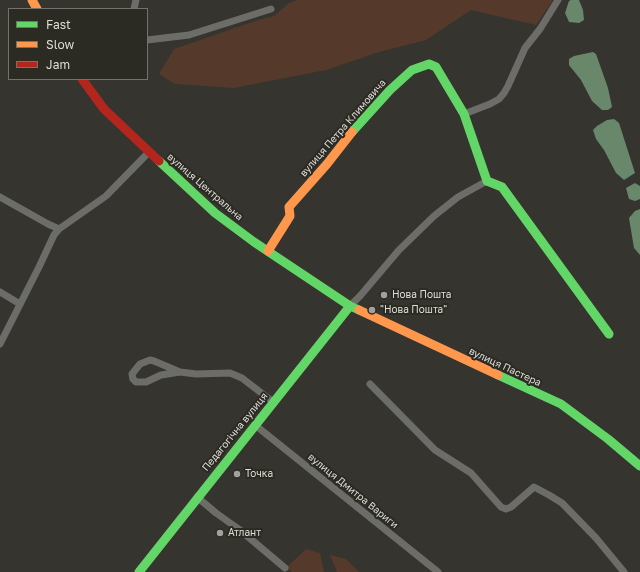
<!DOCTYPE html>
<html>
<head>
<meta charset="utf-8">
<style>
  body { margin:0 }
  #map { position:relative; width:640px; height:572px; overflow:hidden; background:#35342f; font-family:"Golos Text",sans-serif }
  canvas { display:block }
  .legend { position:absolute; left:8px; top:8px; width:140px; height:72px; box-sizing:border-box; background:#2c2b23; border:1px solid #73726b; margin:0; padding:5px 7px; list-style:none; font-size:12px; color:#dddcd7 }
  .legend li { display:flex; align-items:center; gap:8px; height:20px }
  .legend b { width:20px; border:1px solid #73726b }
</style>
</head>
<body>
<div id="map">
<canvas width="640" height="572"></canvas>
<ul class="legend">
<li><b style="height:5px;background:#63d668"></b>Fast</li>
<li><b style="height:5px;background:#ff974d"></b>Slow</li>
<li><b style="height:5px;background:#b3261e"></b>Jam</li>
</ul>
</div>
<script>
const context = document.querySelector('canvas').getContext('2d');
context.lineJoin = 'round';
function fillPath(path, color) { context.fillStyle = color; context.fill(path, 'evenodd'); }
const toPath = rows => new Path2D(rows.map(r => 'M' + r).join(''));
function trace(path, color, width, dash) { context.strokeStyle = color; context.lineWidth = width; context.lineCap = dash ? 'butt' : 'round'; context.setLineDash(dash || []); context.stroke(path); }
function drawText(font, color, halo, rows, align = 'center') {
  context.font = font + ' "Golos Text",sans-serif'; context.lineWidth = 4; context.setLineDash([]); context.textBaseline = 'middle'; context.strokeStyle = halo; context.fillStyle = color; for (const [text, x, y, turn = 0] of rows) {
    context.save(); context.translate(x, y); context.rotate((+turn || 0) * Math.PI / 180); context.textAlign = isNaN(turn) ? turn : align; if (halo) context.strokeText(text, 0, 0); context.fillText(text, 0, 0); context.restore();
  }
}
fillPath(toPath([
  [297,0,553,0,536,25,471,10,426,40,379,52,326,70,234,88,175,84,159,74,174,49,258,20,274,16,289,3],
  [306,549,320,553,324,572,292,572,287,567],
  [330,555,346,559,359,572,337,572]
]), '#553a2c');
fillPath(toPath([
  [571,0,579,0,583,10,584,20,579,23,569,22,565,13,569,1],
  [593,52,596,54,608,88,612,107,608,110,602,110,592,101,581,80,569,65,569,59,574,56],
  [614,119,619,123,635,173,624,180,616,173,604,150,596,139,593,130,597,126,607,120],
  [635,183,640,186,640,199,635,201,629,199,626,188],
  [640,209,640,255,634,248,629,218,635,211]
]), '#69886b');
trace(toPath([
  [134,9,136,0],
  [147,40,189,35,271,9],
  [464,114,490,104,499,99,504,93,508,86,525,48,540,29,558,0],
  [0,197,48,224,59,229,106,196,149,152],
  [0,292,20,304],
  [350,306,360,296,399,250,434,216,458,197,487,181],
  [0,344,39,267,54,235,59,229],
  [180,372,161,375,146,382,136,382,133,379,132,374,140,364,150,360,154,361,180,372,196,374,230,373,242,378,273,402],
  [370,384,435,450,471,473,501,507,506,509,511,507,534,487,549,495,562,503,596,538,624,572],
  [255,425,438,572],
  [197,497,216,513,240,530,285,568]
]), '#6c6c69', 7);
trace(toPath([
  [352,132,390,90,412,70,429,64,436,67,464,114,487,181,502,187,609,334],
  [159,161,215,213,254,242,350,306,359,310],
  [498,375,561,404,608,439,640,466],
  [139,572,350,306]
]), '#63d668', 9);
trace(toPath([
  [32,0,37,9],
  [268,251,290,216,289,207,327,164,352,132],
  [359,310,498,375]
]), '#ff974d', 9);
trace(toPath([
  [82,79,104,109,159,161]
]), '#b3261e', 9);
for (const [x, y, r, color] of [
  [384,295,4,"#a2a19c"],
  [372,310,4,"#a2a19c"],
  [237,474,4,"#a2a19c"],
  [220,533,4,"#a2a19c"]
]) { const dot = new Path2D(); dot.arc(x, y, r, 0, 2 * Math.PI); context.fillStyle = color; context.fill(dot); trace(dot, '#2c2b23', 1.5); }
drawText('10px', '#dddcd7', '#2c2b23', [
  ["вулиця Петра Климовича",343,128,-49],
  ["вулиця Центральна",205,187,41],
  ["вулиця Пастера",505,367,25],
  ["Педагогічна вулиця",235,432,-51],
  ["вулиця Дмитра Вариги",353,491,39]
]);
drawText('10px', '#dddcd7', '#2c2b23', [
  ["Нова Пошта",392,295],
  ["\"Нова Пошта\"",380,310],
  ["Точка",245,474],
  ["Атлант",228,533]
], 'left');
</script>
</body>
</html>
